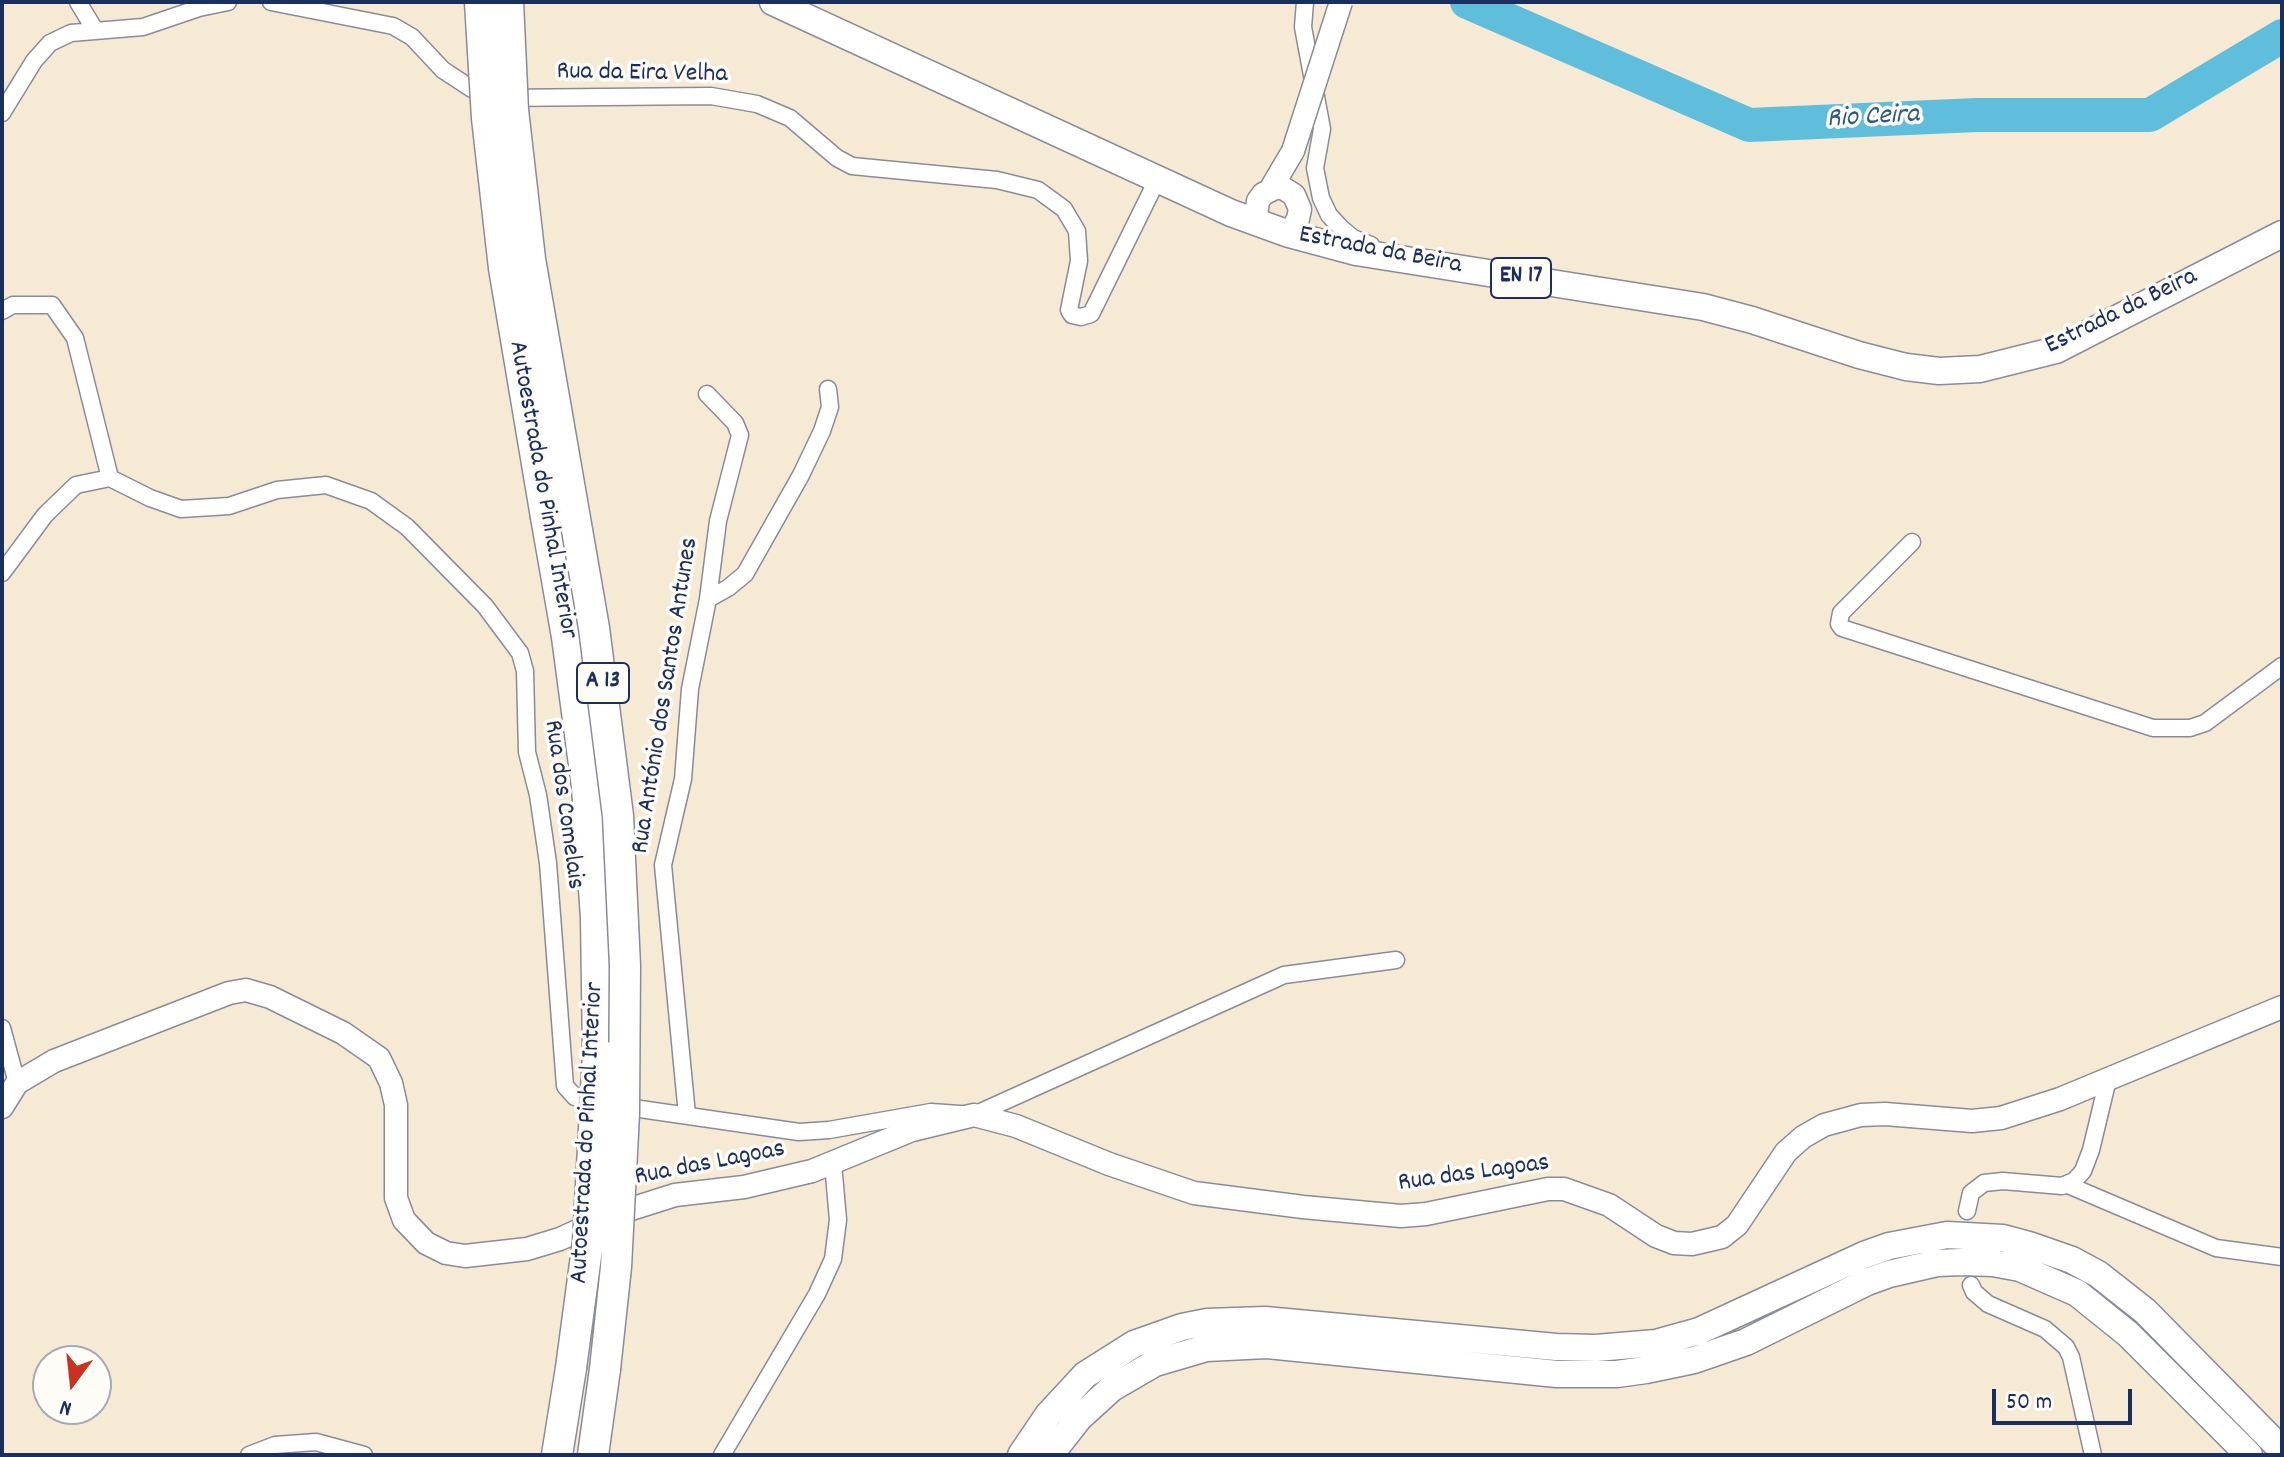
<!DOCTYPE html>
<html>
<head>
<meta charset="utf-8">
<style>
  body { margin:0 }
  #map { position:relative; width:2284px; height:1457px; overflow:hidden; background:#f6ead5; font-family:Dekko,sans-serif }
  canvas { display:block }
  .frame { position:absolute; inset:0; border:4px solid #1b2f5e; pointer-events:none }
  .north { position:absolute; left:32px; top:1345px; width:80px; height:80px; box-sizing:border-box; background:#fdfcf7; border:2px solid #a3aaba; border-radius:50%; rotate:195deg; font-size:22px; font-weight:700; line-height:32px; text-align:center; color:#1b2f5e }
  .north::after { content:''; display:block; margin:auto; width:28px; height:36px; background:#c8321e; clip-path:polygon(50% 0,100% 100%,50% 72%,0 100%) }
  .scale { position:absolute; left:1992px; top:1389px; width:140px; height:36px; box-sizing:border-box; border:4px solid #1b2f5e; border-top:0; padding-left:10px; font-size:24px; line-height:28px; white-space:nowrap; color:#1b2f5e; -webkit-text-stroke:6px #fdfcf7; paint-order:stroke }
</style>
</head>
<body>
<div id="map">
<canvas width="2284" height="1457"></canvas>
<div class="frame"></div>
<div class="north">N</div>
<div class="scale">50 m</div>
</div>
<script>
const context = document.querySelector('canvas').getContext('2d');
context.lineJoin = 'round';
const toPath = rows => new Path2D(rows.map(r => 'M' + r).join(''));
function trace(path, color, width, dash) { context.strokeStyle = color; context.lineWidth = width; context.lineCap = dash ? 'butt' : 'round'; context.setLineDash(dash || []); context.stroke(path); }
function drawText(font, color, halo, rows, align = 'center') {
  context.font = font + ' Dekko,sans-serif'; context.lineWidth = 7; context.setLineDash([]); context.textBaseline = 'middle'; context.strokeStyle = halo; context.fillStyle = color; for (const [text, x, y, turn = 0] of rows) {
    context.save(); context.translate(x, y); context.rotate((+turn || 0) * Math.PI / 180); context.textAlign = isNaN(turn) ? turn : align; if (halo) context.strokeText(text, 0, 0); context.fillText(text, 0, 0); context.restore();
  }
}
trace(toPath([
  [1467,2,1749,125,1977,115,2150,115,2282,36]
]), '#5ebedc', 34);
const street = toPath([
  [78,2,95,30],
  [271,2,393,26,412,37,443,70,472,89,499,98,711,96,757,104,790,118,837,158,852,166,997,180,1038,190,1064,209,1077,231,1079,261,1069,310,1072,315,1081,317,1091,314,1094,308,1157,180],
  [1305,2,1303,27,1322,129,1315,168,1321,198,1329,215,1341,228,1353,238,1371,245],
  [2,113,34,61,50,43,71,33,143,27,199,8,228,2],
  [2,311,13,305,52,305,75,338,110,478],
  [1912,542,1841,613,1839,624,1842,628,2153,728,2190,728,2205,723,2282,666],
  [2,573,45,515,76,485,110,478,150,498,181,509,229,506,277,490,326,485,371,501,407,527,485,606,520,653,525,671,527,752,538,795,548,863,565,1086,575,1097,585,1101,799,1132,829,1130,931,1112,974,1115,1284,975,1396,960],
  [708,599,728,588,745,574,801,475,822,431,830,407,828,389],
  [2,1028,17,1083],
  [687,1115,663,865,683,779,690,689,708,599,718,521,740,435,735,423,707,394],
  [2068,1185,2216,1248,2282,1257],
  [1967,1211,1971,1193,1984,1183,2003,1181,2062,1186,2074,1181,2083,1171,2091,1150,2108,1079],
  [1971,1285,1974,1292,1988,1304,2045,1329,2066,1347,2071,1357,2093,1455],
  [249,1455,275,1445,316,1442,364,1455],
  [722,1455,817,1294,833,1259,838,1220,833,1163]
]);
const secondary = toPath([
  [1270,190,1293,151],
  [1255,223,1258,201,1263,194,1275,188,1283,188,1294,195,1300,209,1298,219,1289,234],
  [2,1107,17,1083,54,1061,229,993,246,990,270,997,343,1033,379,1058,391,1083,396,1105,396,1198,404,1220,426,1243,446,1253,465,1256,527,1249,560,1239,612,1215,675,1195,744,1187,812,1171,912,1130,974,1115,1016,1126,1109,1164,1194,1193,1303,1207,1401,1216,1426,1214,1548,1189,1564,1189,1609,1205,1656,1236,1674,1243,1692,1244,1722,1237,1737,1225,1786,1152,1803,1137,1824,1125,1861,1115,1885,1114,1972,1121,2001,1118,2060,1099,2282,1007]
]);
const primary = toPath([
  [773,2,1231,213,1289,234,1356,252,1703,307,1752,320,1859,355,1906,367,1939,371,1980,369,2056,350,2282,234],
  [1021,1455,1048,1415,1085,1375,1134,1344,1182,1327,1207,1322,1265,1320,1556,1347,1596,1348,1656,1343,1699,1331,1864,1255,1889,1246,1947,1235,2003,1238,2029,1245,2072,1260,2098,1274,2145,1311,2282,1450],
  [1050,1455,1079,1418,1112,1388,1155,1363,1206,1348,1267,1345,1557,1374,1617,1374,1646,1370,1694,1360,1746,1342,1867,1282,1889,1274,1937,1263,1962,1262,1993,1263,2020,1268,2077,1293,2128,1334,2249,1455]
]);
const highway = toPath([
  [546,517,567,637,587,787,596,918,598,1053],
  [557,1455,571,1368],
  [593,1455,605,1369]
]);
trace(street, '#888c9a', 19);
trace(secondary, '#888c9a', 25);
trace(primary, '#888c9a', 29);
trace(highway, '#888c9a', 33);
trace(street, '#fff', 16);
trace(secondary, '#fff', 22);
trace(primary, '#fff', 26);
trace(highway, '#fff', 30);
const secondaryBridge = toPath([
  [1293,151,1341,2]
]);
const highwayBridge = toPath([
  [480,2,487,118,504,268,546,517],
  [508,2,513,110,530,259,594,628,618,816,625,966,624,1114,616,1267,605,1369],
  [571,1368,588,1241,598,1053]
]);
trace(secondaryBridge, '#888c9a', 25, []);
trace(highwayBridge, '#888c9a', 33, []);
trace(secondaryBridge, '#fff', 22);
trace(highwayBridge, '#fff', 30);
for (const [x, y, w] of [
  [1521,278,60],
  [603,683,52]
]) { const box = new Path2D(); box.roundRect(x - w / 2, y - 20, w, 40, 6); context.fillStyle = '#fdfcf7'; context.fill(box); trace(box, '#1b2f5e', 2); }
drawText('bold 24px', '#1b2f5e', null, [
  ["EN 17",1521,278],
  ["A 13",603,683]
]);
drawText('26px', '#1b2f5e', '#fdfcf7', [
  ["Rua da Eira Velha",642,75,1],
  ["Estrada da Beira",1380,252,11],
  ["Estrada da Beira",2122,313,-26],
  ["Autoestrada do Pinhal Interior",541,490,80],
  ["Rua António dos Santos Antunes",667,696,-81],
  ["Rua dos Comelais",562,805,82],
  ["Autoestrada do Pinhal Interior",589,1133,-87],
  ["Rua das Lagoas",710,1165,-11],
  ["Rua das Lagoas",1474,1175,-8]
]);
drawText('italic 28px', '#2f5a84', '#fdfcf7', [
  ["Rio Ceira",1873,119,-3]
]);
</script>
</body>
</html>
